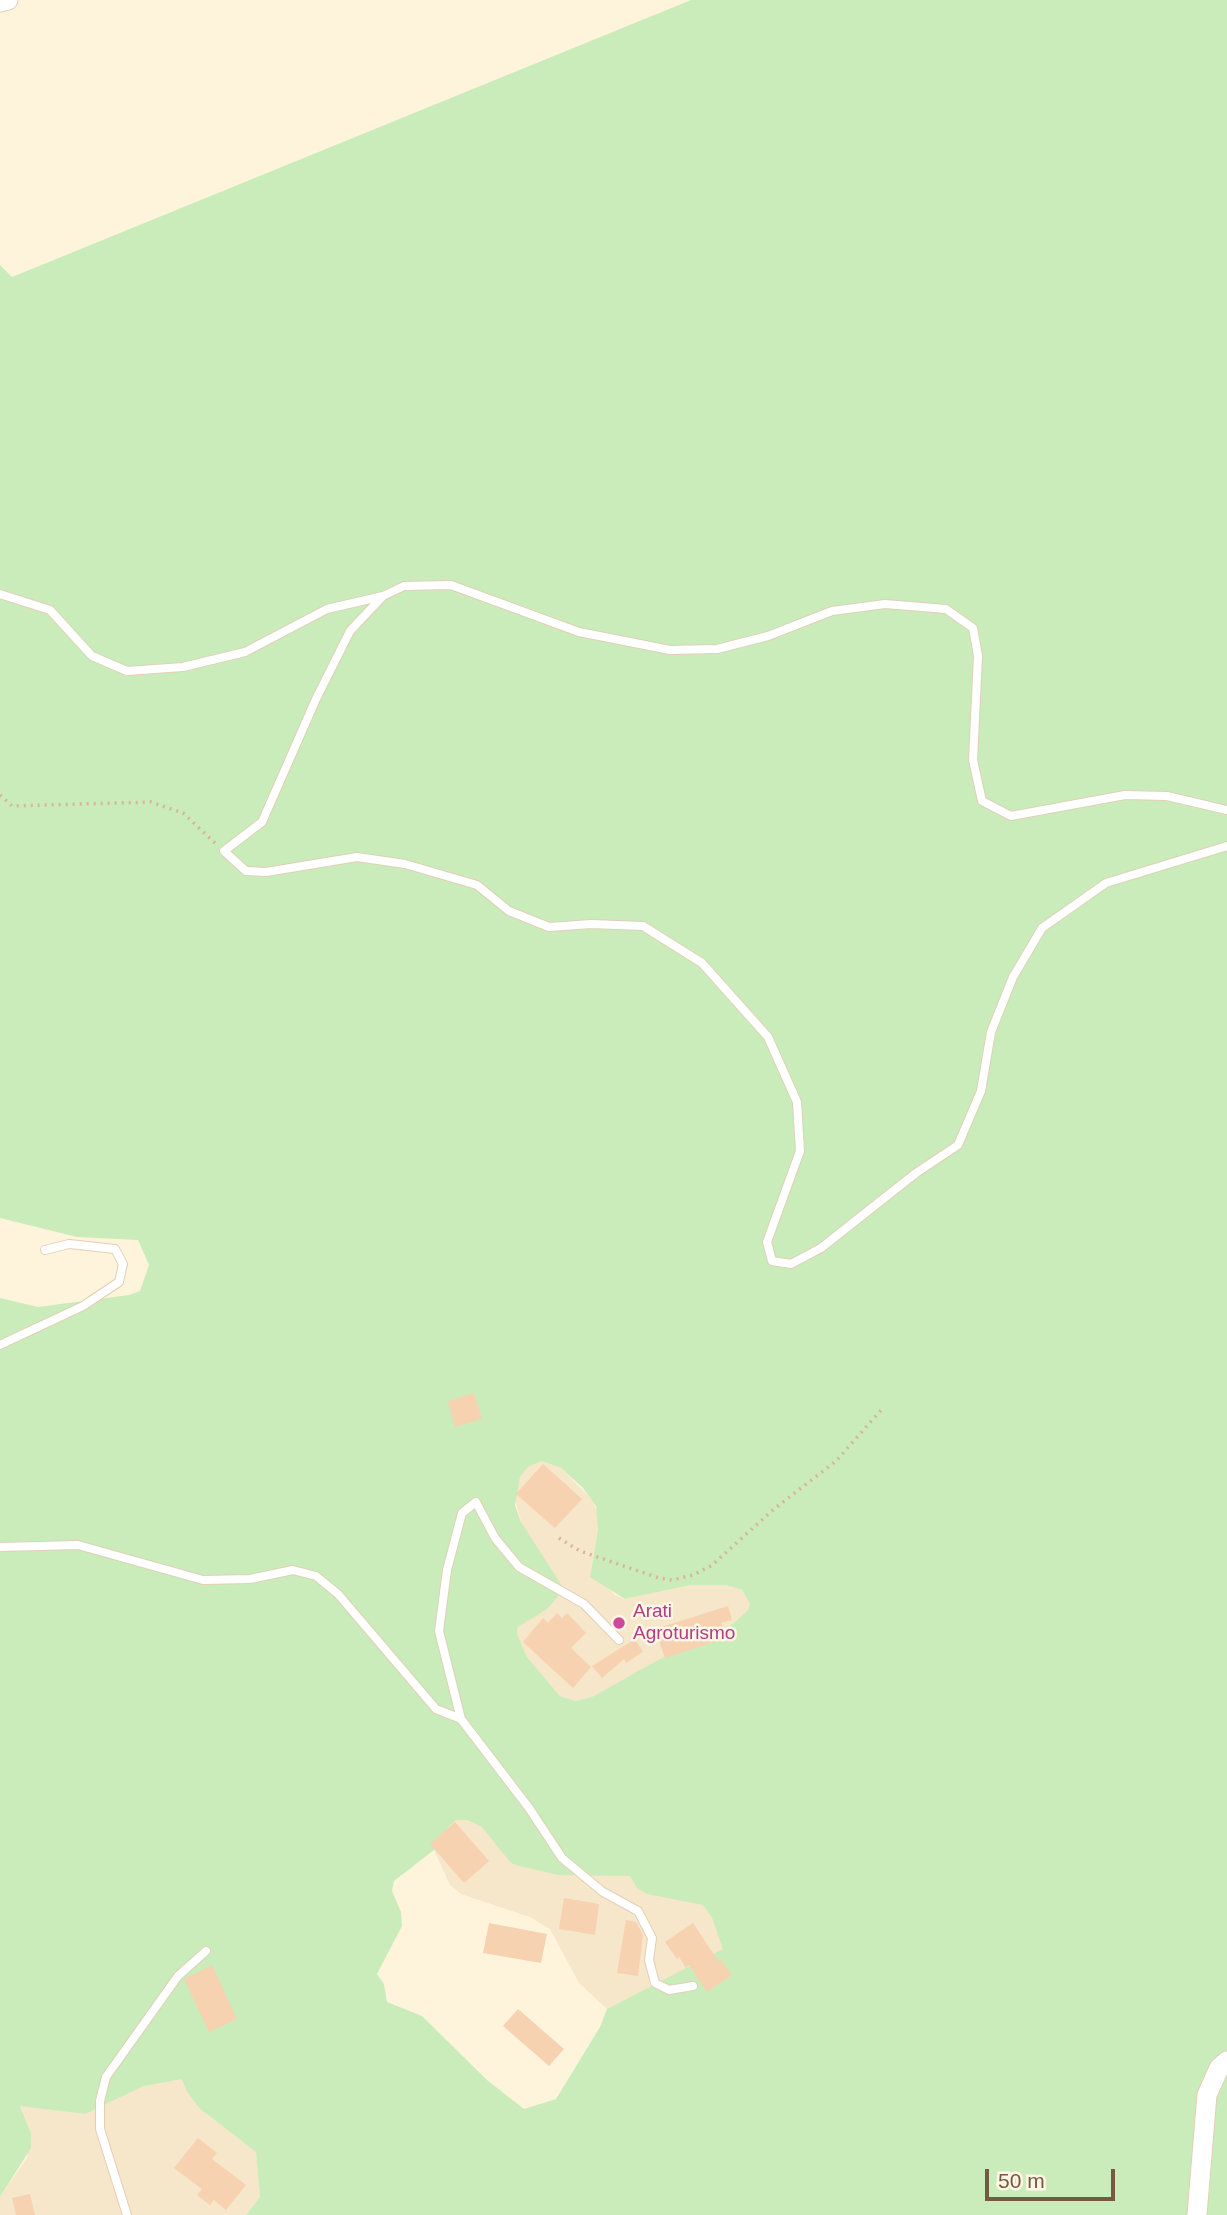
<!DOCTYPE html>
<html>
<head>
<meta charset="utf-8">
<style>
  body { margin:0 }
  #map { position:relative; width:1227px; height:2215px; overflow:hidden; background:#fef4dc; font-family:Arial,sans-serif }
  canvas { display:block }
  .scale { position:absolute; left:985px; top:2169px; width:130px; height:32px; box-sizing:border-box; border:4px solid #755943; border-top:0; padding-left:9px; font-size:21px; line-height:24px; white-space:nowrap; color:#755943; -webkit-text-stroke:5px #fff7e4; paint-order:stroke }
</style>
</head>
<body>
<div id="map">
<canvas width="1227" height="2215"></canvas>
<div class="scale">50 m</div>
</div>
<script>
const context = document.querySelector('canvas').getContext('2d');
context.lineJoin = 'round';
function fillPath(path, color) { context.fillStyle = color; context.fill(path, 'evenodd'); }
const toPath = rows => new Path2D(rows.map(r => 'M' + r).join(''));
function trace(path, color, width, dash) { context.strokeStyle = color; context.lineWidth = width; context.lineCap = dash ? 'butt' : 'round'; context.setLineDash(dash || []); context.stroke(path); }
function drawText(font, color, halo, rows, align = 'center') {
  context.font = font + ' Arial,sans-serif'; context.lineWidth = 5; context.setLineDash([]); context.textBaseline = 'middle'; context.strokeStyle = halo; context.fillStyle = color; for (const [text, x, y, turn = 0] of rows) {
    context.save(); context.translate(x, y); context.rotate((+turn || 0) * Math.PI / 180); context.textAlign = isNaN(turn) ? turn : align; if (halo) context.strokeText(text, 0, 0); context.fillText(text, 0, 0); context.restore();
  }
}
fillPath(toPath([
  [542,1461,561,1468,593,1501,598,1515,598,1529,591,1569,615,1595,625,1599,691,1585,726,1585,742,1590,750,1604,748,1610,726,1630,594,1696,576,1701,560,1696,527,1657,517,1634,518,1627,547,1608,514,1497,520,1477,528,1467],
  [456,1820,467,1820,482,1827,524,1867,545,1872,630,1876,637,1888,703,1905,712,1918,724,1949,607,2009,579,1983,550,1929,530,1917,461,1894,450,1885,434,1850,441,1835],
  [183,2078,187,2092,199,2108,256,2152,260,2197,246,2215,0,2215,0,2197,27,2158,31,2133,20,2105,85,2114,144,2086]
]), '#f6e6ca');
fillPath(toPath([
  [691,0,1227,0,1227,2215,246,2215,260,2197,256,2152,199,2108,187,2092,182,2079,144,2086,85,2114,20,2106,31,2133,31,2148,0,2197,0,1298,38,1307,129,1295,140,1291,149,1265,138,1240,77,1237,0,1218,0,265,12,277],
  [542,1461,561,1468,583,1488,596,1506,598,1529,590,1577,625,1599,691,1585,726,1585,742,1590,750,1604,748,1610,726,1630,658,1660,594,1696,576,1701,560,1696,527,1657,517,1634,518,1627,547,1609,560,1594,562,1586,521,1522,515,1505,520,1477,528,1467],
  [456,1820,467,1820,482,1827,511,1863,519,1866,558,1875,630,1876,637,1888,647,1894,703,1905,712,1918,723,1949,607,2009,600,2027,556,2099,524,2109,487,2080,422,2016,387,2002,384,1984,377,1974,402,1926,401,1912,392,1891,394,1881,434,1850,441,1835]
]), '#caecba');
fillPath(toPath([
  [474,1393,482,1419,455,1427,448,1401],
  [543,1464,582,1499,555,1528,516,1494],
  [728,1606,732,1620,721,1623,726,1638,665,1658,655,1629],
  [557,1613,562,1618,567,1613,586,1633,571,1648,591,1667,573,1688,523,1642,543,1618,548,1623],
  [635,1639,643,1652,626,1663,624,1659,602,1678,592,1666],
  [455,1822,489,1861,464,1883,430,1844],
  [564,1898,599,1904,595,1935,559,1929],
  [626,1920,636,1922,643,1935,638,1976,617,1973],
  [489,1923,547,1934,541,1963,483,1953],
  [693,1923,718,1961,721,1960,732,1975,707,1992,689,1965,686,1968,679,1957,677,1959,665,1942],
  [212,1965,237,2019,209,2032,184,1979],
  [518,2009,564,2049,549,2066,503,2026],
  [198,2138,217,2153,212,2159,246,2185,226,2210,214,2200,210,2205,197,2195,202,2189,174,2168],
  [30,2194,35,2215,16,2215,12,2198]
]), '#f6d2b1');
const service = toPath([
  [0,594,50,610,92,656,127,671,183,667,245,652,327,609,383,596,404,586,451,585,579,632,670,650,717,649,768,636,832,611,885,604,946,609,973,628,978,656,973,760,982,801,1011,816,1125,795,1167,796,1227,810],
  [383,596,350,631,316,699,262,822,224,851,246,871,266,872,357,857,405,864,477,885,509,911,549,927,591,924,643,926,702,963,768,1037,797,1102,800,1151,767,1242,772,1261,791,1264,821,1248,916,1173,958,1145,981,1091,991,1032,1013,977,1042,928,1106,883,1227,846],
  [0,1345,83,1306,119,1282,123,1264,115,1249,69,1244,45,1250],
  [0,1547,78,1545,203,1580,250,1579,293,1570,316,1576,338,1594,436,1709,461,1719,529,1808,562,1858,603,1892,638,1911,652,1938,649,1960,655,1983,669,1990,693,1986],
  [461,1719,439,1631,447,1570,462,1513,476,1502,495,1538,519,1567,584,1604,619,1640],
  [127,2215,100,2129,100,2101,106,2077,178,1976,206,1951]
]);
const tertiary = toPath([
  [0,2,8,0],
  [1197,2215,1207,2095,1219,2068,1227,2061]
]);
trace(service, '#e2cfb8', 10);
trace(tertiary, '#e2cfb8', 21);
trace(toPath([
  [0,795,12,806,151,802,183,813,215,843],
  [559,1538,580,1551,659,1578,672,1580,693,1575,711,1566,774,1509,836,1461,883,1408]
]), '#dab595', 3.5, [2, 5]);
trace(service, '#fff', 8);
trace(tertiary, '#fff', 19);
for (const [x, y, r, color] of [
  [619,1623,7,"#d1479c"]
]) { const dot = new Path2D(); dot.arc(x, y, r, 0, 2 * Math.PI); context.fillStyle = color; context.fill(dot); trace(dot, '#fff7e4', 2.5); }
drawText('19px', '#b23c85', '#fff7e4', [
  ["Arati",633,1612],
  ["Agroturismo",633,1634]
], 'left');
</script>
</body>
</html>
